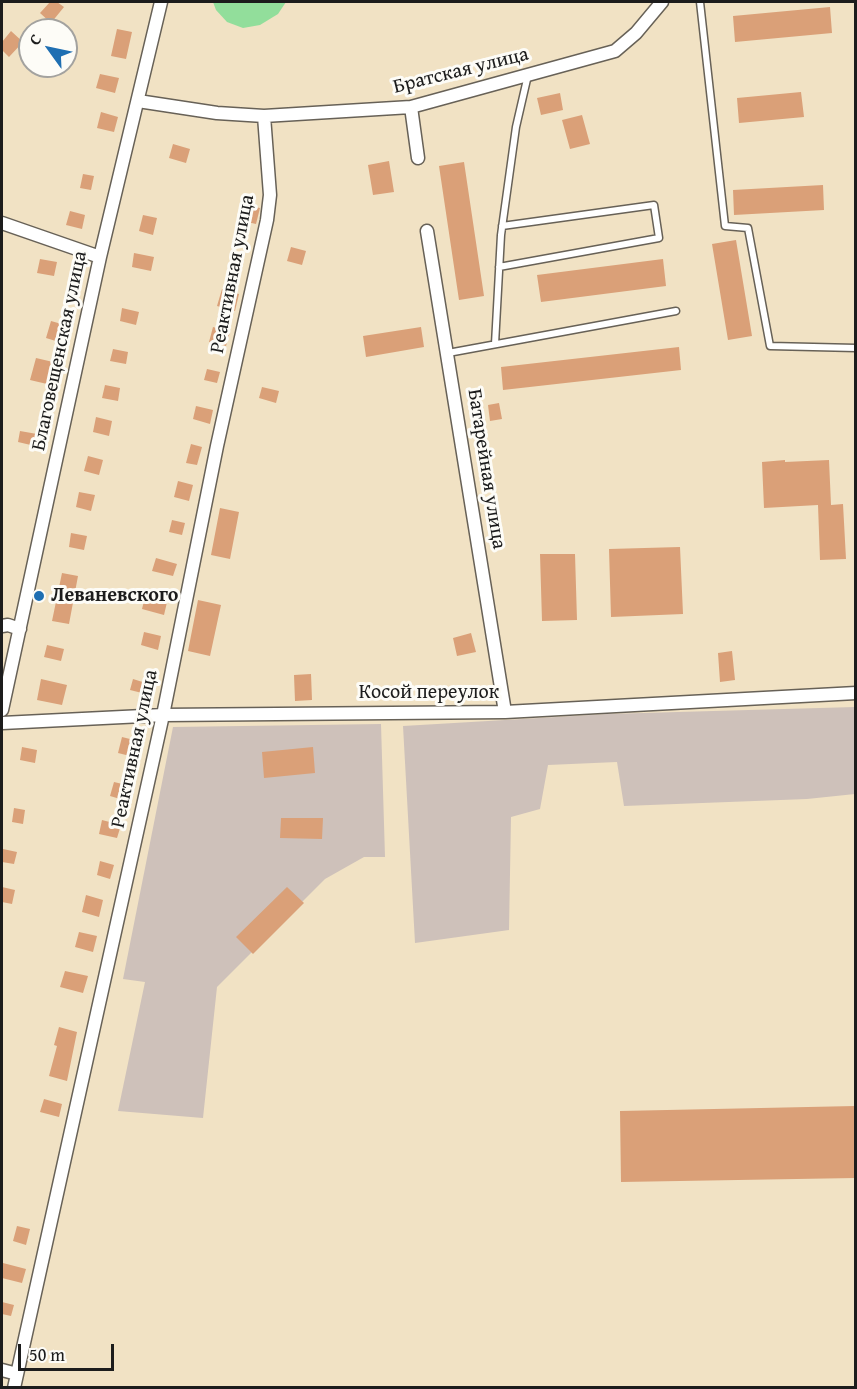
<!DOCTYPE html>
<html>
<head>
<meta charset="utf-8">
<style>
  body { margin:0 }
  #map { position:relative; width:857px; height:1389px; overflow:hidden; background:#f1e2c4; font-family:"Gentium Book Plus",serif }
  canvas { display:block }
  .frame { position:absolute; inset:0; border:3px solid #1c1c1c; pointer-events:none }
  .north { position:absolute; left:18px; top:18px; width:60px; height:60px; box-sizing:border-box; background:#fdfcf7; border:2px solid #a3a29f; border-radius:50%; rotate:303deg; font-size:16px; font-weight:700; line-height:24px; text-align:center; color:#1c1c1c }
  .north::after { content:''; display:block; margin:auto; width:21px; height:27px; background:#1f6fb2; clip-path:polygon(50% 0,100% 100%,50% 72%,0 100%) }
  .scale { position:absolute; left:18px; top:1344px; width:96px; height:27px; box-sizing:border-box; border:3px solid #1c1c1c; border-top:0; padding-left:8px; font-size:18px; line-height:21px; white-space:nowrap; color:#1c1c1c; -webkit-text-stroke:4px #fdfcf7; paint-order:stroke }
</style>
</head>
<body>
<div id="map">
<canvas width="857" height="1389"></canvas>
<div class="frame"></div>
<div class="north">С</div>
<div class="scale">50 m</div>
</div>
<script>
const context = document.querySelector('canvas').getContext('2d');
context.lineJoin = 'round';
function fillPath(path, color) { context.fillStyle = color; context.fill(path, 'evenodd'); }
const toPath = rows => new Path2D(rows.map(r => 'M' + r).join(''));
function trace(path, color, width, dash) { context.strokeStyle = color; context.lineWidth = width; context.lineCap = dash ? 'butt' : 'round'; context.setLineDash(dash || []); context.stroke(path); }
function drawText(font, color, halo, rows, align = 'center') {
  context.font = font + ' "Gentium Book Plus",serif'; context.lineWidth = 6; context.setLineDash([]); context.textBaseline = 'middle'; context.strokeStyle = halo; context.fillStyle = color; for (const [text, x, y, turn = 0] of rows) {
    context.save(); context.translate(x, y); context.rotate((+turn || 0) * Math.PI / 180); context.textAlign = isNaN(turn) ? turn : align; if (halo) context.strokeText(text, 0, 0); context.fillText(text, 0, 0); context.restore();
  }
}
fillPath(toPath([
  [855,707,855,794,807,799,624,806,617,762,548,765,540,809,511,817,509,930,415,943,403,726,607,714],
  [381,724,385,857,364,857,325,879,217,987,203,1118,118,1111,145,982,123,979,173,727]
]), '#cec1ba');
fillPath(toPath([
  [213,2,286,2,278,14,260,25,243,28,227,22,216,10]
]), '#92de9b');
fillPath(toPath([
  [50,2,57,2,64,7,51,23,40,13],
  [830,7,832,33,735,42,733,16],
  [117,29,132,32,126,59,111,56],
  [11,31,23,42,9,57,2,50,2,42],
  [100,74,119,78,115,93,96,88],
  [801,92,804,117,739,123,737,98],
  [560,93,563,110,541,115,537,98],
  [101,112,118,117,114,132,97,128],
  [582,115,590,144,570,149,562,120],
  [173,144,190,149,186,163,169,158],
  [389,161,394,192,373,195,368,165],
  [464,162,484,296,459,300,439,166],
  [83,174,94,176,91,190,80,188],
  [823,185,824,210,734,215,733,190],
  [247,205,260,208,256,224,243,221],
  [70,211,85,215,82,229,66,225],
  [143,215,157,218,153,235,139,231],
  [736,240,752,336,728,340,712,244],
  [291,247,306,251,302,265,287,261],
  [134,253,154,257,151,271,132,267],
  [40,259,57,262,54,276,37,273],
  [663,259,666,286,541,302,537,275],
  [222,289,239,294,235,311,217,306],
  [122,308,139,312,136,325,120,321],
  [51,321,65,325,59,342,46,338],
  [213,327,230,332,226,346,209,342],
  [421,327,424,347,366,357,363,336],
  [679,347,681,370,503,390,501,367],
  [113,349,128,352,126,364,110,361],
  [36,358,53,362,47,384,30,380],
  [207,369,220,372,217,383,204,380],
  [105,385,120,388,118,401,102,398],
  [262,387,279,391,276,403,259,398],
  [499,403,502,419,490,421,488,405],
  [196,406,213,410,210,424,193,419],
  [96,417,112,421,109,436,93,432],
  [20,431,37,434,35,446,18,442],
  [191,444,202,447,197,465,186,463],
  [88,456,103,460,99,475,84,471],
  [785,460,785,462,829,460,831,505,843,504,846,559,820,560,818,505,764,508,762,462],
  [178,481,193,485,189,501,174,497],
  [79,492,95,495,91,511,76,507],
  [220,508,239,512,230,559,211,555],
  [172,520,185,523,182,535,169,532],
  [71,533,87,536,84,550,69,547],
  [680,547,683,614,611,617,609,549],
  [540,554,575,554,577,620,542,621],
  [156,558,177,564,173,576,152,571],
  [62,573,78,576,69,624,52,621],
  [146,593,168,598,164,615,142,609],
  [198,600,221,605,210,656,188,651],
  [144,632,161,636,158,650,141,645],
  [471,633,476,652,457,656,453,638],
  [47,645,64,649,61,661,44,657],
  [732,651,735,680,720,682,718,653],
  [311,674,312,700,295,701,294,675],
  [41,679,67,685,62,705,37,700],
  [133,679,149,684,146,694,130,690],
  [122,737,138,741,134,757,118,753],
  [22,747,37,750,35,763,20,760],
  [313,747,315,773,264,778,262,752],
  [114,782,131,786,127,801,110,796],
  [14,808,25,810,23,824,12,822],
  [281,818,323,818,322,839,280,838],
  [102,820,121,825,117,838,99,834],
  [3,849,17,852,14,864,2,862],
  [100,861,114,865,110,879,97,875],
  [2,887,15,890,12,904,2,902],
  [287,887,304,903,253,954,236,937],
  [86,895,103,900,99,917,82,912],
  [79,932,97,936,93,952,75,947],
  [65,971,88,976,83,993,60,987],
  [59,1027,77,1032,67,1081,49,1076,57,1046,54,1045],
  [44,1099,62,1104,59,1117,40,1112],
  [855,1106,855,1178,621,1182,620,1111],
  [17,1226,30,1229,26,1245,13,1241],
  [3,1263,26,1269,22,1283,2,1278],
  [2,1302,14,1305,11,1316,2,1314]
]), '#daa078');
const service = toPath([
  [700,2,725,226,748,228,770,346,856,348],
  [499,267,659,238,654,205,502,226],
  [495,344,501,235,516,127,528,75],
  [448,353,676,311]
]);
const minor = toPath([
  [138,101,217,113,264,116,411,107,615,51,636,33,662,2],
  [411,107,418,158],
  [2,223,100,257],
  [427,231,505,712],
  [2,626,8,625,20,629],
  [2,710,100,257,161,2],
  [2,723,163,715,505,712,856,693],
  [2,1370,17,1374],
  [14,1388,163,715,217,446,267,220,270,195,264,116]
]);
trace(service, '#676157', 9);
trace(minor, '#676157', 15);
trace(service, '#fff', 6);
trace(minor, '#fff', 12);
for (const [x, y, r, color] of [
  [39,596,6,"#1f6fb2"]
]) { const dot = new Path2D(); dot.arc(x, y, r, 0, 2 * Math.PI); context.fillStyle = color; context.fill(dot); trace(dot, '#fdfcf7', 2); }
drawText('20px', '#1c1c1c', '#fdfcf7', [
  ["Братская улица",461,71,-14],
  ["Реактивная улица",233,274,-79],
  ["Благовещенская улица",60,351,-78],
  ["Батарейная улица",486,469,81],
  ["Косой переулок",429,693],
  ["Реактивная улица",135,749,-78]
]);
drawText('bold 20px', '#1c1c1c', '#fdfcf7', [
  ["Леваневского",51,596]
], 'left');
</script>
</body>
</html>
